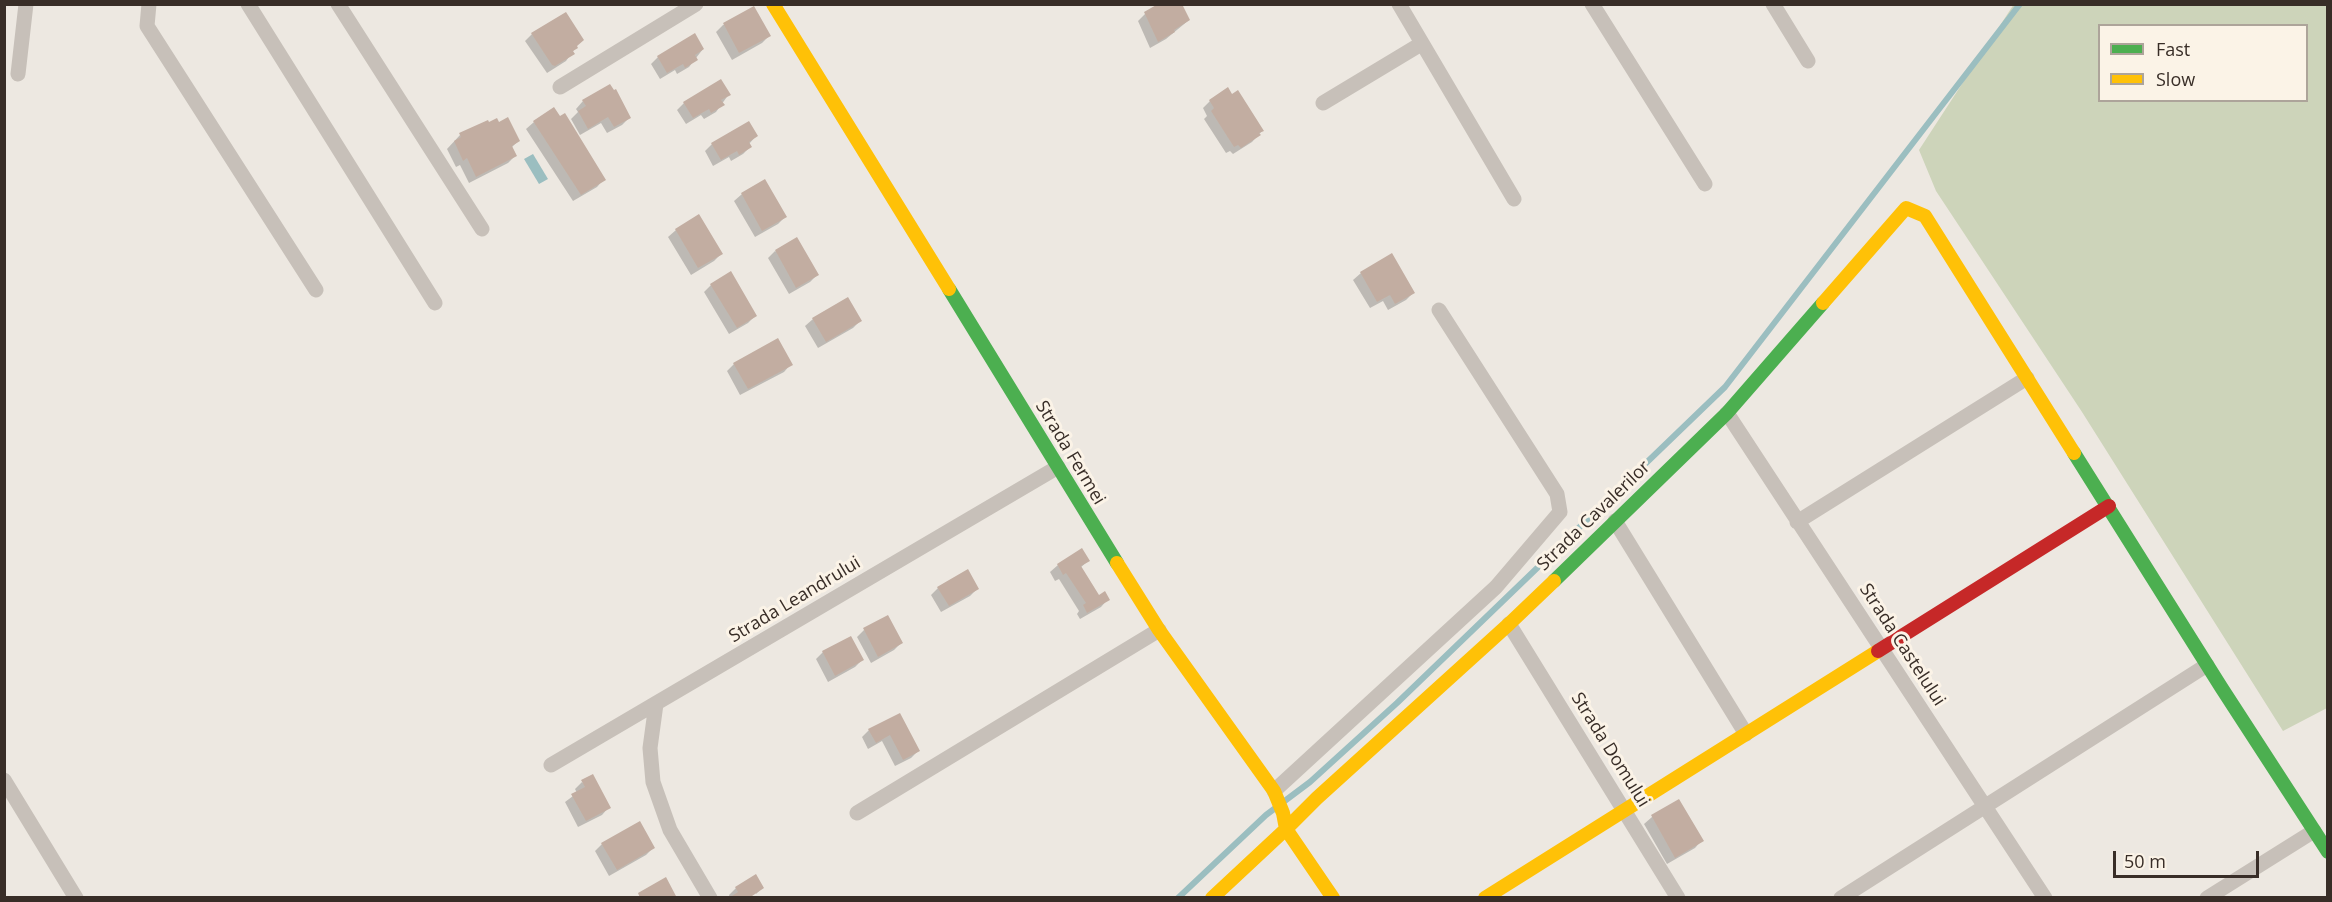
<!DOCTYPE html>
<html>
<head>
<meta charset="utf-8">
<style>
  body { margin:0 }
  #map { position:relative; width:2332px; height:902px; overflow:hidden; background:#ede8e1; font-family:"Open Sans",sans-serif }
  canvas { display:block }
  .frame { position:absolute; inset:0; border:6px solid #382d27; pointer-events:none }
  .legend { position:absolute; left:2098px; top:24px; width:210px; height:78px; box-sizing:border-box; background:#fbf3e7; border:2px solid #ada49a; margin:0; padding:8px 10px; list-style:none; font-size:18px; color:#382d27 }
  .legend li { display:flex; align-items:center; gap:12px; height:30px }
  .legend b { width:30px; border:2px solid #ada49a }
  .scale { position:absolute; left:2113px; top:851px; width:146px; height:27px; box-sizing:border-box; border:3px solid #382d27; border-top:0; padding-left:8px; font-size:18px; line-height:21px; white-space:nowrap; color:#382d27; -webkit-text-stroke:4px #fbf3e7; paint-order:stroke }
</style>
</head>
<body>
<div id="map">
<canvas width="2332" height="902"></canvas>
<div class="frame"></div>
<ul class="legend">
<li><b style="height:8px;background:#4caf50"></b>Fast</li>
<li><b style="height:8px;background:#ffc107"></b>Slow</li>
</ul>
<div class="scale">50 m</div>
</div>
<script>
const context = document.querySelector('canvas').getContext('2d');
context.lineJoin = 'round';
function fillPath(path, color) { context.fillStyle = color; context.fill(path, 'evenodd'); }
const toPath = rows => new Path2D(rows.map(r => 'M' + r).join(''));
function trace(path, color, width, dash) { context.strokeStyle = color; context.lineWidth = width; context.lineCap = dash ? 'butt' : 'round'; context.setLineDash(dash || []); context.stroke(path); }
function drawText(font, color, halo, rows, align = 'center') {
  context.font = font + ' "Open Sans",sans-serif'; context.lineWidth = 6; context.setLineDash([]); context.textBaseline = 'middle'; context.strokeStyle = halo; context.fillStyle = color; for (const [text, x, y, turn = 0] of rows) {
    context.save(); context.translate(x, y); context.rotate((+turn || 0) * Math.PI / 180); context.textAlign = isNaN(turn) ? turn : align; if (halo) context.strokeText(text, 0, 0); context.fillText(text, 0, 0); context.restore();
  }
}
fillPath(toPath([
  [2014,4,2327,5,2327,708,2283,731,2082,412,1936,191,1919,150],
  [2100,26,2306,26,2306,100,2100,100]
]), '#cdd4ba');
fillPath(toPath([
  [533,154,548,179,539,184,524,159]
]), '#9bbec0');
fillPath(toPath([
  [754,8,769,36,762,43,732,60,716,32,723,25],
  [1145,14,1189,20,1166,39,1150,48,1138,21],
  [532,34,576,47,566,61,547,73,525,41],
  [703,49,689,67,677,74,675,70,660,79,651,64,658,57],
  [729,94,716,112,704,119,701,115,686,124,677,110,684,103],
  [1232,96,1262,131,1252,142,1233,154,1230,151,1226,153,1204,119,1207,116,1203,108,1210,101],
  [583,101,629,118,622,125,607,133,601,123,580,135,571,119,578,112,576,109],
  [534,122,604,179,597,187,573,201,526,129],
  [460,135,518,141,511,148,515,156,508,163,469,183,460,165,456,167,447,149],
  [756,136,749,144,750,147,743,154,731,161,729,157,713,166,705,151,712,144],
  [742,194,785,217,778,224,755,237,734,201],
  [676,230,721,254,714,261,691,275,668,237],
  [775,251,817,275,810,282,789,294,768,258],
  [1392,255,1413,293,1406,300,1388,310,1383,301,1370,308,1353,280,1361,273],
  [711,285,756,315,748,323,729,334,704,292],
  [847,299,860,321,853,328,818,348,805,326,813,319],
  [734,364,791,364,784,372,740,395,727,371],
  [1088,561,1080,568,1098,597,1108,599,1101,607,1080,619,1077,614,1079,611,1059,579,1055,581,1050,572,1058,565],
  [938,588,977,589,970,596,941,612,931,595],
  [864,630,901,643,894,650,871,663,857,637],
  [823,652,862,660,855,667,828,682,816,659],
  [899,715,918,751,911,758,895,766,882,741,868,749,862,737,869,730],
  [582,782,609,807,602,815,578,827,565,802,577,793,575,789],
  [1679,801,1702,840,1695,848,1667,864,1644,824,1652,817],
  [602,844,653,848,646,855,609,876,595,851],
  [736,888,762,888,756,894,756,891,746,898,730,898,729,895]
]), '#0003');
trace(toPath([
  [1178,898,1266,815,1310,782,1397,703,1725,387,2020,4]
]), '#9bbec0', 6);
fillPath(toPath([
  [1158,4,1182,4,1190,20,1174,30,1175,32,1158,42,1144,12],
  [754,6,771,36,739,53,723,23],
  [566,12,584,40,577,46,578,48,573,51,575,54,555,66,552,65,531,33],
  [695,33,704,49,695,55,698,60,685,68,683,64,667,73,657,56],
  [721,79,731,95,721,100,725,105,711,113,709,109,693,118,683,102],
  [610,84,614,90,616,89,631,118,614,127,608,117,588,129,578,111,586,106,582,100],
  [1228,87,1232,94,1238,90,1264,131,1259,133,1261,135,1241,148,1238,145,1234,147,1211,111,1214,108,1209,100],
  [554,107,560,116,565,113,606,180,581,195,533,121],
  [508,117,520,141,512,146,517,156,476,177,467,158,463,161,454,141,461,137,459,133,488,120,489,122,497,118,499,122],
  [749,121,758,136,749,142,752,147,739,155,737,151,721,160,711,143],
  [765,179,787,217,762,231,741,193],
  [699,214,723,254,698,268,675,229],
  [797,237,819,275,796,288,775,250],
  [1392,253,1415,293,1395,304,1390,295,1377,302,1360,272],
  [731,271,757,316,737,328,710,284],
  [848,297,862,321,826,342,812,318],
  [778,338,793,365,748,389,733,363],
  [1082,548,1090,561,1081,566,1099,595,1105,591,1110,600,1087,613,1083,605,1086,603,1066,573,1063,575,1057,564],
  [968,569,979,589,949,606,937,587],
  [888,615,903,643,878,657,863,628],
  [851,636,864,660,835,676,822,651],
  [900,713,920,751,903,760,890,735,876,743,868,729],
  [593,774,611,808,586,821,571,794,585,787,581,780],
  [1679,799,1704,841,1675,858,1651,815],
  [640,821,655,848,617,870,601,843],
  [756,874,764,888,749,898,733,898,732,896,738,892,735,887],
  [666,877,677,898,640,898,638,893]
]), '#c2ada1');
trace(toPath([
  [149,4,147,26,316,290],
  [248,4,435,303],
  [338,4,482,229],
  [1399,4,1514,199],
  [1592,4,1705,184],
  [1773,4,1808,61],
  [18,74,26,4],
  [560,87,696,4],
  [1323,103,1421,44],
  [1727,413,2045,898],
  [1615,521,1746,734],
  [1797,522,2027,378],
  [1509,624,1678,898],
  [656,704,650,748,653,782,670,830,710,898],
  [551,765,1058,467],
  [4,780,76,898],
  [1274,791,1496,587,1560,512,1557,494,1439,310],
  [857,813,1159,630],
  [1841,898,2207,665],
  [2207,898,2314,831]
]), '#c7c0b9', 15);
trace(toPath([
  [949,289,1117,563],
  [2074,453,2221,687,2328,852],
  [1554,581,1727,413,1823,303]
]), '#4caf50', 14);
trace(toPath([
  [773,4,949,289],
  [1823,303,1906,208,1925,216,2074,453],
  [1117,563,1159,630,1274,791,1283,813,1286,829,1212,898],
  [1333,898,1286,829,1317,798,1509,624,1554,581],
  [1485,898,1878,651]
]), '#ffc107', 14);
trace(toPath([
  [1878,651,2109,506]
]), '#c62828', 14);
drawText('18px', '#382d27', '#fbf3e7', [
  ["Strada Fermei",1070,453,59],
  ["Strada Cavalerilor",1594,516,-44],
  ["Strada Leandrului",795,600,-31],
  ["Strada Castelului",1902,645,57],
  ["Strada Domului",1610,750,58]
]);
</script>
</body>
</html>
